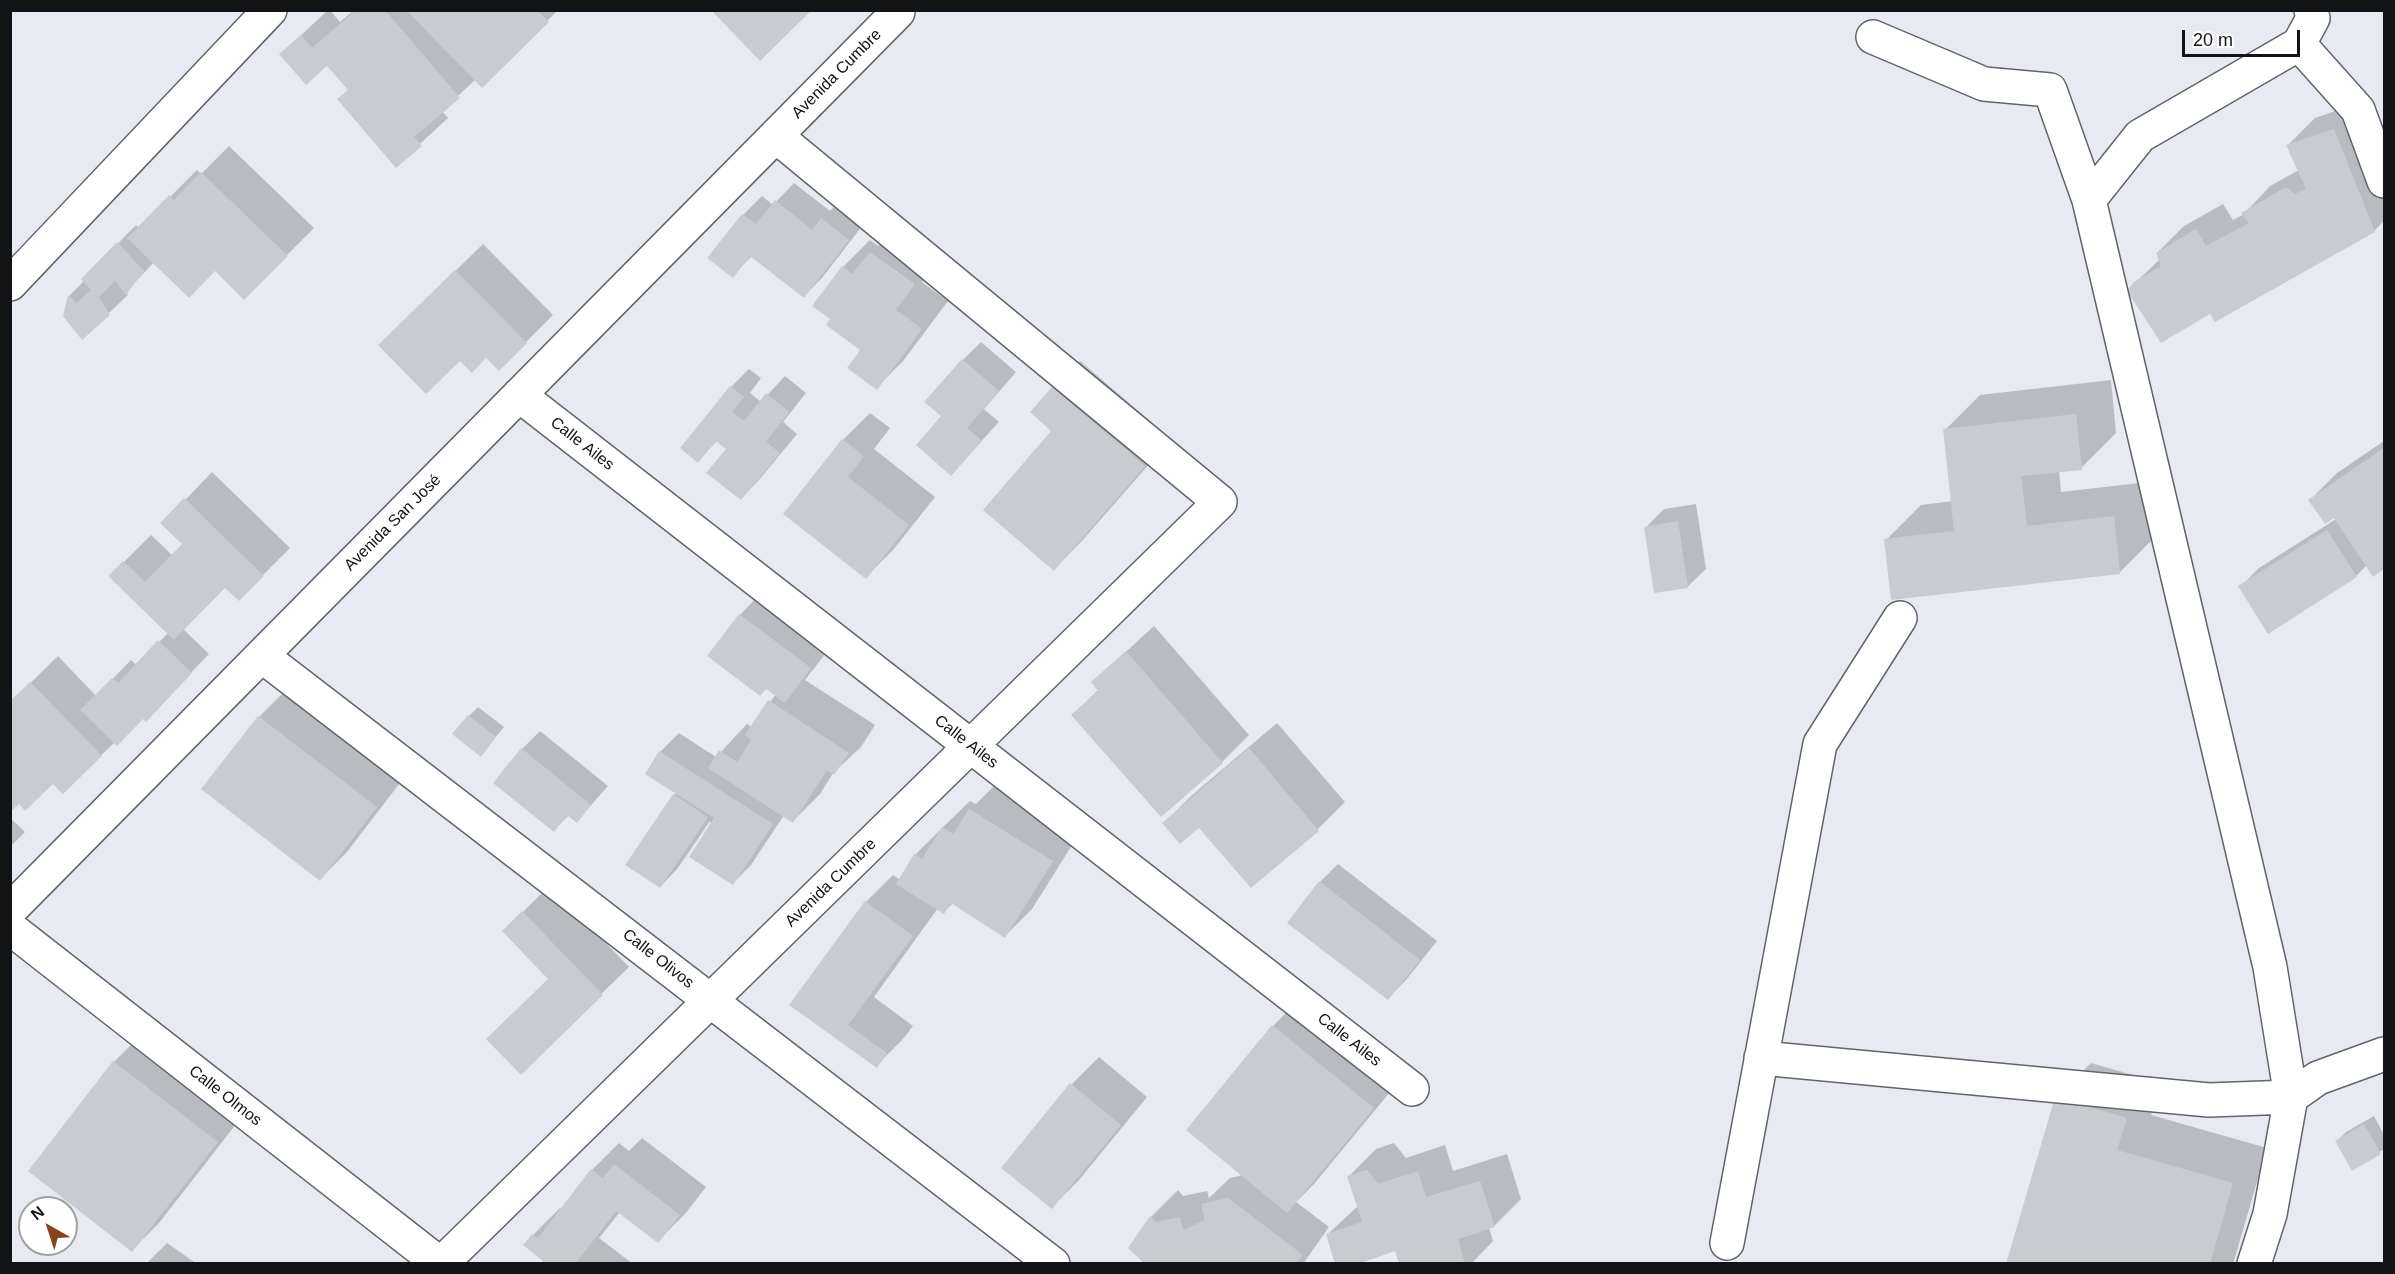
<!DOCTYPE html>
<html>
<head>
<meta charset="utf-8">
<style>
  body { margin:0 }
  #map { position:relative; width:2395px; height:1274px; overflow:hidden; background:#e7ebf1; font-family:Arial,sans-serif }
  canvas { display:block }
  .frame { position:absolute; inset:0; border:12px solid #111315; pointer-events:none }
  .north { position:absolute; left:18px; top:1196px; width:60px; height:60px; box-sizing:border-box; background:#fff; border:2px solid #a0a1a1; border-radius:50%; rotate:321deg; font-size:16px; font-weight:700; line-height:24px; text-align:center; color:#111315 }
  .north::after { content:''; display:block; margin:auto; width:21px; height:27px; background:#894220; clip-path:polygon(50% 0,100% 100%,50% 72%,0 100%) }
  .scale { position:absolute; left:2182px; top:30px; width:118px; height:27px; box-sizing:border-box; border:3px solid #111315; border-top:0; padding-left:8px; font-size:18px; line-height:21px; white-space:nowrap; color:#111315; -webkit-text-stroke:4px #fff; paint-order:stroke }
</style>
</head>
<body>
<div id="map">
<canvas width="2395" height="1274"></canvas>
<div class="frame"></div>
<div class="north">N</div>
<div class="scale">20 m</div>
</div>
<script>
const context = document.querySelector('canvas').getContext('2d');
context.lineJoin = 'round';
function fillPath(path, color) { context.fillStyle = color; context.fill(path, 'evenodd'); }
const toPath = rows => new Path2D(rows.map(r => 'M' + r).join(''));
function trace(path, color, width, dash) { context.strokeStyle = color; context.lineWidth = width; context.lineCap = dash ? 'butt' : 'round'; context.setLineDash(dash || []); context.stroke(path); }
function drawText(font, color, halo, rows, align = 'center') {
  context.font = font + ' Arial,sans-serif'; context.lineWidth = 4.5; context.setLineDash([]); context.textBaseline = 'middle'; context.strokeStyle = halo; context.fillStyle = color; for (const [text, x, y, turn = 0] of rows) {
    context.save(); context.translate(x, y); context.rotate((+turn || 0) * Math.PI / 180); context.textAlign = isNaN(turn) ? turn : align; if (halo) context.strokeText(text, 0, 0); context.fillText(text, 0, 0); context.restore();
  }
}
fillPath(toPath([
  [328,10,330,10,340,22,354,10,558,10,482,86,476,79,442,111,448,118,397,165,349,89,328,64,281,54],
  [2361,102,2384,162,2384,221,2374,231,2210,312,2135,283,2160,259,2157,253,2184,226,2223,204,2233,220,2244,214,2270,186,2299,170,2288,145,2315,118],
  [229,146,314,228,244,298,216,270,154,262,126,292,128,295,82,338,69,296,85,280,83,279,136,225,139,228,197,170,201,174],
  [794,183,830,211,840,201,866,221,822,278,804,296,752,256,732,276,709,258,743,215,762,196,773,205],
  [898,225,941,257,922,282,948,301,903,361,876,388,862,350,832,319,843,267,870,240,878,246],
  [483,244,553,315,499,369,487,356,460,359,407,318],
  [981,342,1016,372,984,409,999,422,951,474,944,416,963,360],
  [1080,361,1171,439,1081,542,1054,569,1053,388],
  [749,369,761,378,750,393,761,402,785,376,806,393,783,422,797,434,759,480,741,498,728,449,717,441,698,460,731,387],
  [2111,380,2116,433,2081,468,2059,471,2061,492,2148,482,2154,538,2119,573,1886,540,1921,505,1953,501,1945,430,1980,395],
  [870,413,890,428,874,449,935,497,893,550,866,577,785,514,843,440],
  [2384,441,2384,567,2373,575,2367,565,2356,576,2240,587,2259,568,2336,519,2310,500,2337,473],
  [212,472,290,548,239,599,226,586,183,629,209,654,164,701,115,742,63,792,10,703,58,656,96,696,131,660,137,665,168,633,110,576,151,535,173,556,185,544,163,523],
  [1696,504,1706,569,1687,587,1646,527,1664,509],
  [758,596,829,649,805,680,875,725,861,747,833,773,820,794,793,821,784,815,751,865,733,883,710,821,678,868,660,887,627,864,676,792,647,773,660,752,679,733,716,757,747,724,752,727,776,694,709,655,740,615],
  [1154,626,1249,735,1222,762,1073,715,1099,689,1093,682],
  [286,690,403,779,347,852,320,879,203,789,259,717],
  [478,707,504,727,481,755,469,716],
  [1277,723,1345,802,1318,829,1251,886,1199,826,1164,823,1191,796],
  [540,731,608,786,577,821,569,815,554,830,522,749],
  [997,783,1079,834,1032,909,1005,936,953,903,944,912,938,908,874,997,913,1026,903,1039,876,1066,791,1004,866,902,893,875,900,880,915,855,942,828,970,801,976,804],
  [10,818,25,832,10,847],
  [1338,864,1437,941,1406,980,1388,998,1320,882],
  [550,885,629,967,521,1072,550,979,504,931],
  [1300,999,1400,1080,1314,1184,1296,1202,1329,1227,1303,1264,1147,1264,1151,1217,1178,1190,1183,1196,1207,1191,1209,1198,1230,1178,1243,1175,1188,1130,1273,1026],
  [141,1035,244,1114,159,1223,132,1250,114,1062],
  [1099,1057,1147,1097,1079,1180,1052,1207,1072,1084],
  [2091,1063,2161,1083,2151,1115,2267,1148,2233,1264,2008,1264,2056,1097],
  [2374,1116,2384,1135,2384,1149,2353,1169,2337,1141,2346,1132],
  [642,1138,706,1187,685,1214,658,1241,620,1212,599,1238,633,1264,543,1264,546,1261,533,1235,560,1208,562,1209,592,1170,619,1143,629,1151],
  [1394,1143,1406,1158,1445,1145,1453,1171,1507,1154,1521,1199,1494,1226,1489,1228,1493,1241,1471,1264,1401,1264,1396,1249,1328,1234,1358,1206,1349,1176,1376,1149],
  [167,1243,197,1264,146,1264]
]), '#0003');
fillPath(toPath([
  [356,10,385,10,460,98,414,137,422,146,396,168,337,99,348,90,327,66,306,85,279,54,301,35,312,48],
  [406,10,537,10,549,22,482,88],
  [711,10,812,10,760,61],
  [2334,129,2375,232,2215,322,2210,314,2161,343,2127,291,2134,282,2161,266,2156,253,2196,229,2206,246,2249,223,2241,213,2286,187,2295,194,2306,189,2286,145],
  [201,172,288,256,244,300,215,271,189,298,127,238,169,195,174,200],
  [775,200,812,230,821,218,849,240,804,298,750,256,733,278,707,258,742,214,756,224],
  [117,242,144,271,126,295,115,281,99,297,110,315,82,340,63,316,68,295,77,303,91,290,81,279],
  [870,252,915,284,896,310,922,329,877,390,847,368,860,350,826,325,830,319,812,306,842,266,852,274],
  [455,270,527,343,499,371,486,358,472,373,460,361,426,394,378,345],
  [962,359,999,391,967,428,982,441,951,476,916,445,941,416,924,402],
  [730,386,744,397,732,412,744,421,766,393,789,412,766,442,780,453,741,500,706,473,726,449,716,441,698,463,680,448],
  [1052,387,1145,466,1054,571,983,510,1051,431,1030,412],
  [2076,414,2082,470,2021,476,2027,526,2114,516,2120,574,1891,600,1884,539,1954,531,1943,429],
  [842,439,864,456,848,477,909,525,866,579,783,514],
  [2384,448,2384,569,2373,577,2334,518,2325,524,2308,500],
  [184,498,264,576,239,601,225,588,174,640,108,576,123,561,145,582,182,544,160,523],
  [1678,521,1688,588,1654,593,1644,527],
  [2327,530,2357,577,2268,634,2238,586],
  [739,614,811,668,785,703,766,689,760,696,707,656],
  [158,640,192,673,146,722,143,719,117,746,80,710,112,678,118,683],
  [1126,651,1223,763,1161,817,1071,715,1098,691,1091,682],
  [30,682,102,756,63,794,53,784,25,811,19,804,10,812,10,701],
  [768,700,849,753,834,775,827,770,793,823,708,768,719,750,737,762,751,740,745,735],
  [468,715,496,737,481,757,452,734],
  [258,716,377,807,320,881,201,789],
  [521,748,591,805,577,823,567,815,554,832,493,783],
  [1249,748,1319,831,1251,888,1199,828,1180,844,1162,823],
  [659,751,773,824,733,885,689,857,714,818,645,774],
  [673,794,708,817,660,888,625,865],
  [969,809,1053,861,1005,938,951,903,944,914,896,884,914,854,922,859,942,827,953,834],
  [1319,881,1420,960,1388,1000,1287,923],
  [865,901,913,936,848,1025,887,1053,877,1068,789,1005],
  [522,911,603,995,521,1075,486,1039,548,979,502,931],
  [1272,1025,1374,1108,1287,1213,1186,1130],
  [113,1061,218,1142,132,1252,28,1171],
  [1070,1083,1121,1125,1052,1209,1001,1168],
  [2055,1097,2127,1118,2117,1150,2233,1183,2210,1264,2006,1264],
  [2364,1124,2381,1154,2352,1171,2335,1141],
  [614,1164,680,1215,658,1243,616,1211,575,1264,542,1264,543,1261,523,1245,532,1234,538,1238,591,1169,603,1178],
  [1367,1170,1378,1184,1418,1171,1426,1197,1480,1181,1495,1227,1458,1239,1465,1264,1399,1264,1395,1251,1358,1264,1335,1264,1326,1234,1362,1222,1347,1176],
  [1228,1198,1303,1255,1296,1264,1145,1264,1128,1248,1150,1216,1156,1222,1180,1217,1183,1230,1205,1220,1201,1204]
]), '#c8ccd1');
const minor = toPath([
  [1873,37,1984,84,2050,90,2089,200,2270,967,2291,1097,2270,1214,2254,1264],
  [2299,44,2358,110,2384,181],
  [2089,200,2140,136,2299,44,2313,18,2311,10],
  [10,284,270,10],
  [519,395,1412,1089],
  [262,656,1053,1264],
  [10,910,898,12],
  [10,928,440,1264],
  [1761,1058,2209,1100,2291,1097,2318,1078,2384,1054],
  [1727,1243,1820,744,1900,618],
  [441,1264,1220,502,776,136]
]);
trace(minor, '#61656a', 36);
trace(minor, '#fff', 33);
drawText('16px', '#111315', '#fff', [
  ["Avenida Cumbre",837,74,-45],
  ["Calle Ailes",582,444,38],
  ["Avenida San José",393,523,-45],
  ["Calle Ailes",966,742,38],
  ["Avenida Cumbre",831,883,-44],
  ["Calle Olivos",658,959,38],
  ["Calle Ailes",1349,1040,38],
  ["Calle Olmos",225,1096,38]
]);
</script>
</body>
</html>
